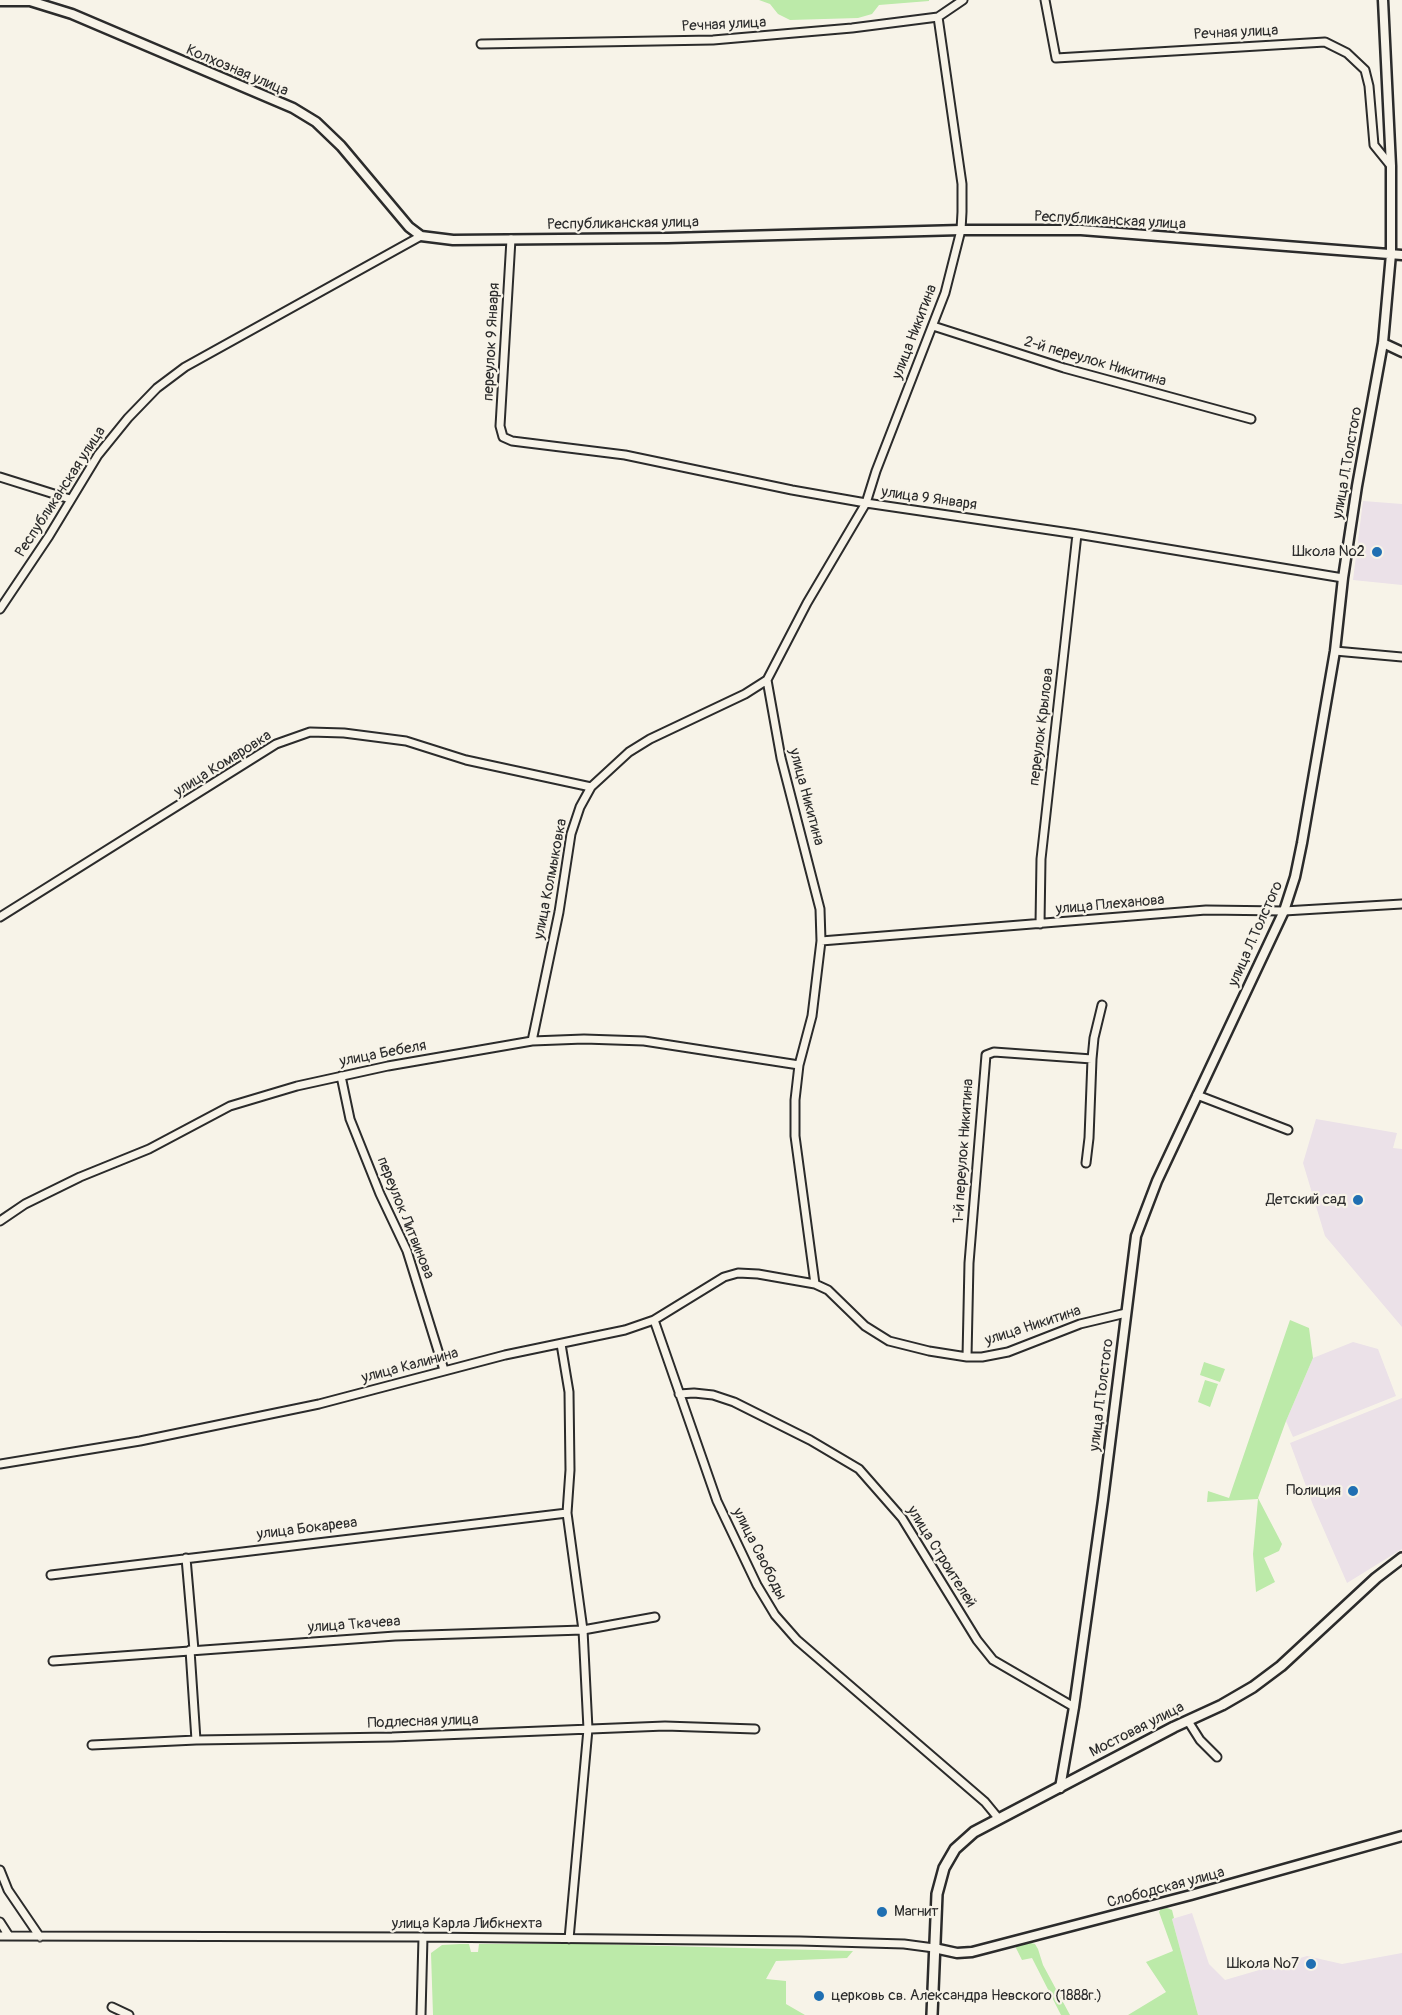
<!DOCTYPE html>
<html>
<head>
<meta charset="utf-8">
<style>
  body { margin:0 }
  canvas { display:block; background:#f7f3e8 }
</style>
</head>
<body>
<canvas width="1402" height="2015"></canvas>
<script>
const context = document.querySelector('canvas').getContext('2d');
context.lineJoin = 'round';
function fillPath(path, color) { context.fillStyle = color; context.fill(path, 'evenodd'); }
const toPath = rows => new Path2D(rows.map(r => 'M' + r).join(''));
function trace(path, color, width, dash) { context.strokeStyle = color; context.lineWidth = width; context.lineCap = dash ? 'butt' : 'round'; context.setLineDash(dash || []); context.stroke(path); }
function drawText(font, color, halo, rows, align = 'center') {
  context.font = font + ' Pangolin,sans-serif'; context.lineWidth = 4.5; context.setLineDash([]); context.textBaseline = 'middle'; context.strokeStyle = halo; context.fillStyle = color; for (const [text, x, y, turn = 0] of rows) {
    context.save(); context.translate(x, y); context.rotate((+turn || 0) * Math.PI / 180); context.textAlign = isNaN(turn) ? turn : align; if (halo) context.strokeText(text, 0, 0); context.fillText(text, 0, 0); context.restore();
  }
}
fillPath(toPath([
  [1363,501,1402,504,1402,585,1353,580],
  [1316,1119,1397,1133,1393,1148,1402,1149,1402,1327,1325,1236,1303,1163],
  [1353,1342,1378,1349,1396,1396,1293,1437,1286,1421,1313,1358],
  [1402,1398,1402,1549,1347,1583,1313,1505,1290,1443],
  [1192,1913,1209,1964,1225,1980,1307,1956,1342,1964,1402,1953,1402,2015,1198,2015,1172,1919]
]), '#ebe1e8');
fillPath(toPath([
  [759,0,929,0,929,1,879,5,872,14,858,18,790,20,778,14,770,4],
  [1290,1320,1309,1328,1313,1358,1286,1421,1258,1498,1282,1544,1279,1551,1264,1558,1275,1582,1256,1592,1253,1554,1258,1499,1207,1502,1208,1491,1229,1498],
  [1204,1362,1225,1369,1220,1382,1200,1375],
  [1205,1380,1218,1384,1210,1407,1198,1402],
  [1167,1908,1172,1910,1174,1918,1172,1919,1198,2015,1128,2015,1166,1992,1146,1962,1173,1951,1159,1912,1161,1909],
  [1031,1943,1035,1944,1038,1949,1043,1965,1070,2015,1061,2015,1032,1958,1022,1960,1015,1946],
  [460,1944,469,1944,471,1952,478,1952,479,1944,593,1944,853,1951,847,1958,776,1961,766,1979,786,1981,786,2004,805,2015,433,2015,431,1953,442,1945]
]), '#bceaa9');
const minor = toPath([
  [1045,0,1056,58,1325,42,1347,53,1365,70,1369,86,1374,145,1391,166],
  [938,17,962,184,962,212,961,230,945,293,876,471,866,503,807,603,767,680,781,758,820,909,821,941,812,1016,799,1065,795,1100,795,1136,815,1284,828,1290,865,1326,889,1341,929,1351,967,1357,982,1357,1008,1352,1080,1324,1126,1313],
  [481,44,713,40,852,28,938,17,963,0],
  [511,239,500,426,503,437,512,441,625,455,792,490,866,503,1077,534,1343,578],
  [933,326,1064,368,1251,419],
  [0,477,70,499],
  [0,609,49,536,98,455,128,418,157,388,185,367,421,236],
  [1335,651,1402,657],
  [0,917,276,744,310,732,344,733,406,741,466,760,591,787],
  [1040,924,1041,859,1077,534],
  [821,941,1206,910,1284,911,1402,904],
  [532,1041,559,912,571,834,580,807,591,787,629,752,650,739,745,694,767,680],
  [1092,1059,1094,1038,1102,1005],
  [341,1076,350,1119,380,1194,407,1251,444,1370],
  [1197,1095,1288,1130],
  [0,1221,25,1204,80,1177,149,1149,230,1106,297,1086,388,1066,532,1041,584,1039,644,1041,799,1065],
  [654,1320,717,1501,757,1585,775,1615,797,1640,985,1802,999,1819],
  [561,1344,569,1392,570,1470,567,1513,583,1630,588,1729,569,1939],
  [967,1357,969,1263,986,1055,994,1052,1092,1059,1089,1138,1086,1163],
  [679,1394,694,1393,713,1395,734,1402,810,1440,859,1469,902,1518,977,1640,993,1660,1074,1707],
  [0,1464,140,1441,319,1404,505,1355,625,1330,654,1320,724,1277,738,1273,758,1274,815,1284],
  [186,1558,194,1650],
  [51,1575,567,1513],
  [190,1650,196,1740],
  [53,1661,395,1636,583,1630,655,1617],
  [1188,1721,1200,1740,1217,1757],
  [92,1745,196,1740,392,1737,665,1726,755,1729],
  [0,1870,8,1890,40,1937],
  [0,1922,9,1936],
  [0,1936,423,1937,800,1941,904,1944,934,1948],
  [112,2007,129,2015],
  [421,2015,423,1937]
]);
const tertiary = toPath([
  [0,1,30,1,72,14,293,108,316,122,341,146,409,227,421,236,453,240,668,238,961,230,1081,230,1402,255],
  [1383,343,1402,352],
  [1060,1788,1074,1707,1103,1500,1136,1236,1157,1181,1284,911,1295,877,1302,843,1335,651,1343,578,1357,486,1383,343,1391,254,1391,166,1383,0],
  [934,1948,957,1953,972,1952,1191,1895,1402,1836]
]);
const secondary = toPath([
  [932,2015,937,1894,944,1868,955,1849,974,1832,1174,1727,1222,1705,1253,1687,1281,1666,1376,1578,1402,1558]
]);
trace(minor, '#2b2b2b', 11);
trace(tertiary, '#2b2b2b', 13);
trace(secondary, '#2b2b2b', 14);
trace(minor, '#f7f3e8', 7);
trace(tertiary, '#f7f3e8', 8);
trace(secondary, '#f7f3e8', 9);
for (const [x, y, r, color] of [
  [1377,552,6,"#1f6fb2"],
  [1358,1200,6,"#1f6fb2"],
  [1353,1491,6,"#1f6fb2"],
  [882,1912,6,"#1f6fb2"],
  [1311,1964,6,"#1f6fb2"],
  [819,1996,6,"#1f6fb2"]
]) { const dot = new Path2D(); dot.arc(x, y, r, 0, 2 * Math.PI); context.fillStyle = color; context.fill(dot); trace(dot, '#f7f3e8', 2); }
drawText('15px', '#2b2b2b', '#f7f3e8', [
  ["Речная улица",724,25,-3],
  ["Речная улица",1236,33,-3],
  ["Колхозная улица",237,71,23],
  ["Республиканская улица",1110,221,3],
  ["Республиканская улица",623,224,-1],
  ["улица Никитина",915,332,-69],
  ["переулок 9 Января",492,342,-87],
  ["2-й переулок Никитина",1095,362,16],
  ["улица Л.Толстого",1348,463,-80],
  ["Республиканская улица",61,492,-57],
  ["улица 9 Января",929,499,8],
  ["переулок Крылова",1042,727,-83],
  ["улица Комаровка",223,764,-32],
  ["улица Никитина",806,797,75],
  ["улица Колмыковка",551,879,-79],
  ["улица Плеханова",1110,905,-5],
  ["улица Л.Толстого",1256,934,-66],
  ["улица Бебеля",383,1054,-11],
  ["1-й переулок Никитина",964,1151,-86],
  ["переулок Литвинова",405,1218,68],
  ["улица Никитина",1033,1326,-18],
  ["улица Калинина",410,1366,-15],
  ["улица Л.Толстого",1102,1395,-83],
  ["улица Бокарева",307,1529,-7],
  ["улица Свободы",759,1554,63],
  ["улица Строителей",941,1557,58],
  ["улица Ткачева",354,1625,-4],
  ["Подлесная улица",423,1722,-2],
  ["Мостовая улица",1137,1730,-27],
  ["Слободская улица",1166,1888,-15],
  ["улица Карла Либкнехта",467,1924]
]);
drawText('15px', '#2b2b2b', '#f7f3e8', [
  ["Школа №2",1365,552],
  ["Детский сад",1346,1200],
  ["Полиция",1341,1491],
  ["Магнит",894,1912,"left"],
  ["Школа №7",1299,1964],
  ["церковь св. Александра Невского (1888г.)",831,1996,"left"]
], 'right');
</script>
</body>
</html>
